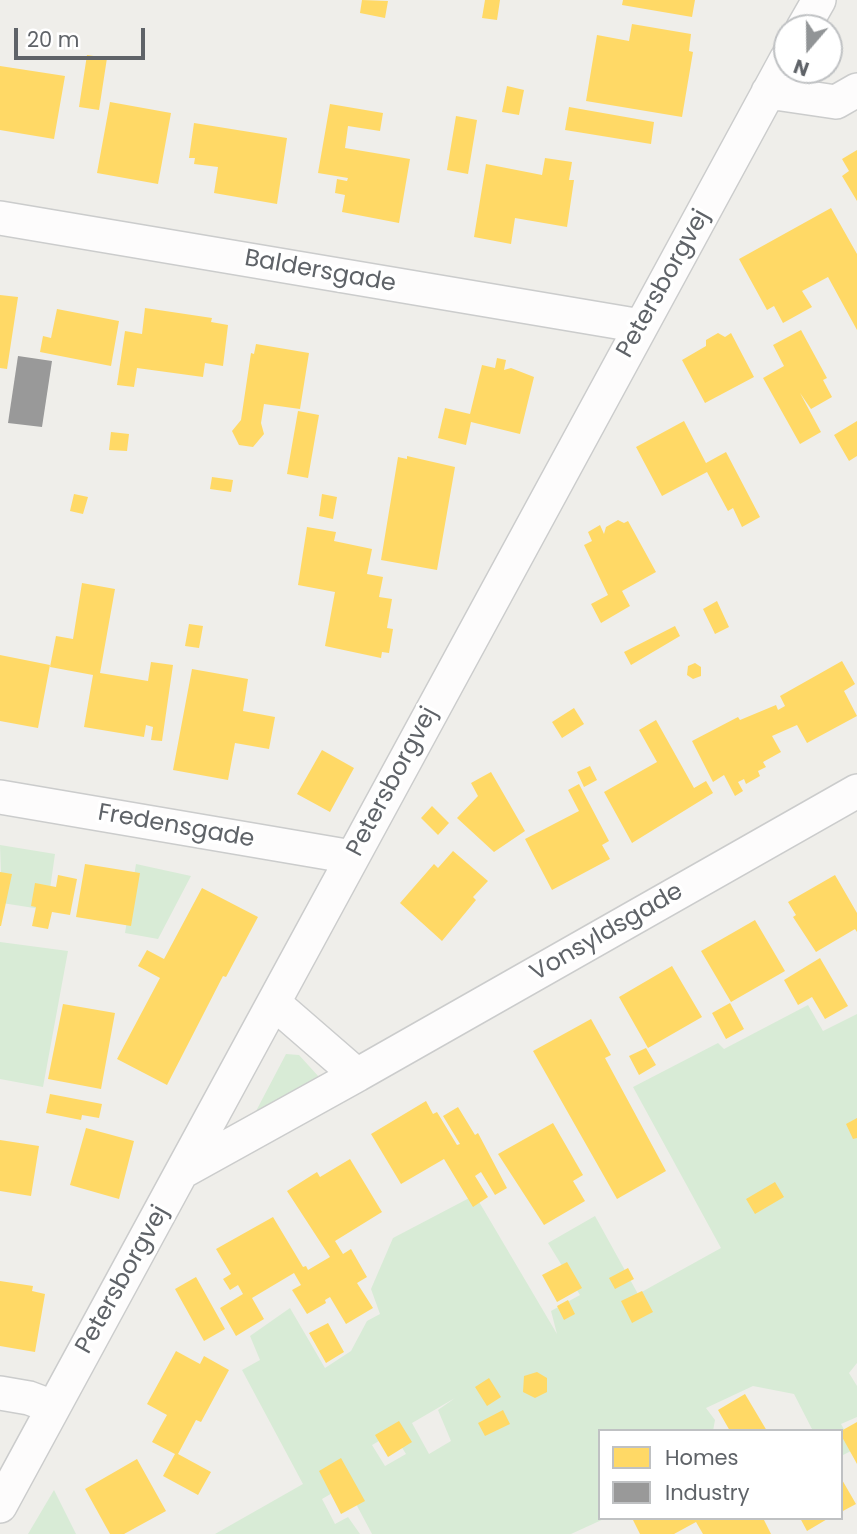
<!DOCTYPE html>
<html>
<head>
<meta charset="utf-8">
<style>
  body { margin:0 }
  #map { position:relative; width:857px; height:1534px; overflow:hidden; background:#efeeea; font-family:Poppins,sans-serif }
  canvas { display:block }
  .legend { position:absolute; left:598px; top:1429px; width:245px; height:91px; box-sizing:border-box; background:#fff; border:2px solid #bfc1c3; margin:0; padding:9px 12px; list-style:none; font-size:21px; color:#5f6368 }
  .legend li { display:flex; align-items:center; gap:14px; height:35px }
  .legend b { width:35px; border:2px solid #bfc1c3 }
  .north { position:absolute; left:773px; top:14px; width:70px; height:70px; box-sizing:border-box; background:#fff; border:2px solid #bfc1c3; border-radius:50%; rotate:200deg; font-size:19px; font-weight:700; line-height:28px; text-align:center; color:#5f6368 }
  .north::after { content:''; display:block; margin:auto; width:24px; height:32px; background:#919496; clip-path:polygon(50% 0,100% 100%,50% 72%,0 100%) }
  .scale { position:absolute; left:14px; top:28px; width:131px; height:32px; box-sizing:border-box; border:4px solid #5f6368; border-top:0; padding-left:9px; font-size:21px; line-height:24px; white-space:nowrap; color:#5f6368; -webkit-text-stroke:5px #fff; paint-order:stroke }
</style>
</head>
<body>
<div id="map">
<canvas width="857" height="1534"></canvas>
<ul class="legend">
<li><b style="height:19px;background:#ffd966"></b>Homes</li>
<li><b style="height:19px;background:#999"></b>Industry</li>
</ul>
<div class="north">N</div>
<div class="scale">20 m</div>
</div>
<script>
const context = document.querySelector('canvas').getContext('2d');
context.lineJoin = 'round';
function fillPath(path, color) { context.fillStyle = color; context.fill(path, 'evenodd'); }
const toPath = rows => new Path2D(rows.map(r => 'M' + r).join(''));
function trace(path, color, width, dash) { context.strokeStyle = color; context.lineWidth = width; context.lineCap = dash ? 'butt' : 'round'; context.setLineDash(dash || []); context.stroke(path); }
function drawText(font, color, halo, rows, align = 'center') {
  context.font = font + ' Poppins,sans-serif'; context.lineWidth = 7; context.setLineDash([]); context.textBaseline = 'middle'; context.strokeStyle = halo; context.fillStyle = color; for (const [text, x, y, turn = 0] of rows) {
    context.save(); context.translate(x, y); context.rotate((+turn || 0) * Math.PI / 180); context.textAlign = isNaN(turn) ? turn : align; if (halo) context.strokeText(text, 0, 0); context.fillText(text, 0, 0); context.restore();
  }
}
fillPath(toPath([
  [0,845,55,854,47,910,2,903],
  [136,864,191,876,158,939,125,933],
  [0,942,68,951,43,1087,0,1079],
  [808,1005,823,1031,857,1014,857,1363,849,1373,857,1386,857,1417,841,1424,855,1449,841,1456,841,1431,813,1431,794,1394,753,1386,706,1408,715,1420,713,1431,600,1431,600,1518,606,1518,571,1534,372,1534,346,1485,322,1499,335,1524,348,1517,360,1534,215,1534,303,1484,242,1370,260,1360,250,1336,290,1308,325,1368,351,1351,367,1321,380,1314,371,1289,393,1238,475,1195,557,1334,551,1311,580,1295,548,1243,595,1216,638,1294,721,1248,633,1087,718,1043,724,1049],
  [455,1398,438,1410,451,1441,429,1454,412,1423],
  [393,1433,406,1454,385,1466,372,1445],
  [286,1054,299,1055,319,1077,255,1113],
  [54,1490,76,1534,28,1534]
]), '#d8ebd6');
fillPath(toPath([
  [362,0,388,1,385,18,360,13],
  [485,0,500,0,497,20,482,18],
  [623,0,695,0,692,17,622,5],
  [632,24,691,34,689,51,693,52,682,117,586,101,597,35,629,41],
  [87,55,107,58,99,110,79,107],
  [0,66,65,76,54,139,0,130],
  [507,86,524,90,519,115,502,112],
  [110,102,171,113,158,184,97,173],
  [330,104,383,113,380,131,348,126,345,148,410,159,399,223,342,212,345,195,335,193,337,179,347,181,348,178,318,173],
  [569,107,654,122,651,144,565,130],
  [456,116,477,120,468,174,447,170],
  [194,123,287,138,277,204,214,193,218,167,194,164,195,158,189,158],
  [857,150,857,201,842,176,849,171,842,159],
  [545,158,572,162,569,180,574,180,567,227,515,218,511,244,474,237,486,164,542,175],
  [831,208,857,254,857,330,828,277,802,291,812,307,783,323,774,306,767,310,739,259],
  [0,295,18,297,7,369,0,368],
  [145,308,212,318,211,322,228,325,223,366,205,363,203,377,137,368,134,387,117,385,125,331,142,334],
  [57,309,119,321,111,366,40,352,43,336,51,338],
  [801,330,827,378,823,380,832,397,811,409,800,393,821,432,800,444,763,378,784,366,773,345],
  [718,333,725,337,731,333,754,377,705,403,682,360,706,346,706,340],
  [256,344,309,353,300,409,264,404,261,423,264,434,253,447,239,445,232,431,241,420,251,353,254,354],
  [497,358,506,360,504,370,511,368,534,377,520,434,471,422,466,445,438,438,445,408,470,414,482,365,495,368],
  [298,411,319,415,308,478,287,474],
  [684,421,706,463,726,452,760,517,742,527,733,508,728,511,707,472,662,496,636,447],
  [857,421,857,456,849,461,834,435],
  [111,432,129,434,127,451,109,450],
  [407,456,455,467,437,570,381,560,398,457,407,459],
  [212,477,233,480,231,492,210,489],
  [74,494,88,497,83,514,70,511],
  [322,494,337,497,333,519,319,516],
  [618,520,624,523,628,521,656,572,622,591,630,606,601,623,591,604,608,595,584,545,592,541,588,532,600,525,604,534,606,527],
  [307,527,336,532,334,541,372,549,367,574,383,577,379,597,392,599,387,628,393,629,389,653,382,652,381,658,325,646,335,592,298,585],
  [82,583,115,589,100,673,148,681,151,662,173,665,162,741,151,740,153,727,146,725,144,737,84,727,93,675,50,667,56,636,73,639],
  [717,601,729,627,715,634,703,609],
  [189,624,203,626,199,648,185,646],
  [675,626,680,636,631,665,624,652],
  [0,655,50,665,38,728,0,721],
  [842,661,855,684,844,691,857,716,807,743,797,725,772,736,781,752,763,762,766,767,758,771,760,776,746,784,744,779,738,782,743,791,735,796,724,775,713,782,692,741,738,717,740,720,776,705,778,710,785,706,780,696],
  [695,663,701,667,701,676,693,679,687,675,688,666],
  [192,669,248,679,243,711,275,717,269,749,235,743,228,780,173,770],
  [574,708,584,724,562,738,552,722],
  [656,720,694,788,706,781,713,793,632,843,604,792,657,762,639,730],
  [322,750,354,768,330,812,297,794],
  [590,766,597,780,584,787,577,772],
  [491,772,525,831,494,852,457,818,478,796,471,783],
  [579,784,609,841,602,845,610,859,552,890,525,839,579,811,568,790],
  [432,806,449,823,438,835,421,818],
  [453,851,488,881,473,897,476,900,442,941,400,903,434,864,438,868],
  [85,864,140,873,131,926,76,917],
  [0,872,12,874,1,926,0,926],
  [58,875,77,879,70,915,52,912,48,929,32,926,36,907,31,906,35,883,56,887],
  [835,875,857,913,857,932,855,929,816,952,793,917,796,915,788,902],
  [202,888,258,917,226,977,223,976,167,1085,117,1059,160,978,138,966,147,950,164,959],
  [755,920,785,971,731,1002,701,951],
  [820,958,848,1006,825,1019,812,997,798,1005,784,980],
  [672,966,702,1017,648,1048,619,997],
  [730,1003,744,1029,726,1039,712,1013],
  [63,1004,115,1013,101,1089,48,1079],
  [591,1019,611,1055,605,1058,666,1171,617,1199,533,1051],
  [646,1048,656,1065,639,1075,629,1056],
  [50,1094,102,1104,99,1118,82,1115,81,1120,46,1113],
  [426,1101,433,1114,437,1112,457,1145,460,1144,443,1116,458,1107,475,1135,478,1133,507,1188,495,1195,481,1172,475,1176,488,1197,473,1207,444,1159,401,1184,371,1134],
  [857,1118,857,1138,853,1139,846,1124],
  [553,1123,583,1175,573,1181,585,1201,544,1225,498,1154],
  [86,1128,134,1141,119,1199,70,1185],
  [0,1140,39,1146,31,1196,0,1191],
  [350,1159,382,1212,335,1241,343,1254,351,1249,367,1277,357,1283,373,1308,346,1324,330,1297,325,1300,326,1303,307,1314,292,1290,301,1285,294,1273,252,1298,264,1319,236,1336,220,1308,243,1294,238,1285,230,1290,223,1279,231,1274,216,1249,273,1217,303,1267,306,1266,308,1270,330,1257,287,1191,317,1172,320,1177],
  [775,1182,784,1197,755,1214,746,1199],
  [567,1262,582,1288,557,1302,542,1275],
  [628,1268,634,1279,615,1289,609,1278],
  [196,1277,225,1329,204,1341,175,1289],
  [0,1281,33,1286,32,1291,45,1294,35,1352,0,1346],
  [642,1291,653,1312,632,1323,621,1301],
  [568,1300,575,1314,564,1320,557,1306],
  [328,1323,344,1352,326,1363,309,1333],
  [176,1351,200,1364,204,1356,229,1370,201,1422,196,1420,178,1454,211,1472,198,1495,163,1476,175,1454,152,1442,167,1415,147,1404],
  [537,1372,547,1378,547,1392,535,1398,523,1392,524,1376],
  [489,1378,501,1397,487,1406,475,1387],
  [745,1394,767,1431,730,1431,718,1410],
  [503,1410,510,1424,485,1436,478,1423],
  [399,1421,412,1442,388,1457,375,1435],
  [857,1422,857,1464,841,1435,841,1431],
  [341,1458,365,1501,341,1514,319,1471],
  [137,1459,166,1511,124,1534,110,1534,85,1489],
  [841,1478,856,1504,841,1512],
  [632,1518,763,1518,771,1534,703,1534,696,1522,674,1534,640,1534],
  [800,1518,829,1518,807,1531]
]), '#ffd966');
fillPath(toPath([
  [18,356,52,361,42,427,8,423]
]), '#999');
const street = toPath([
  [803,28,819,0],
  [768,92,836,102,857,90],
  [0,218,641,326],
  [0,797,352,857],
  [274,1003,357,1075,857,791],
  [182,1172,357,1075],
  [0,1393,29,1398,53,1407],
  [0,1506,787,58]
]);
trace(street, '#cbcccc', 36);
trace(street, '#fdfcfc', 33);
drawText('24px', '#5f6368', '#fff', [
  ["Baldersgade",320,272,10],
  ["Petersborgvej",664,284,-61],
  ["Petersborgvej",393,782,-62],
  ["Fredensgade",176,827,10],
  ["Vonsyldsgade",607,933,-30],
  ["Petersborgvej",123,1280,-61]
]);
</script>
</body>
</html>
